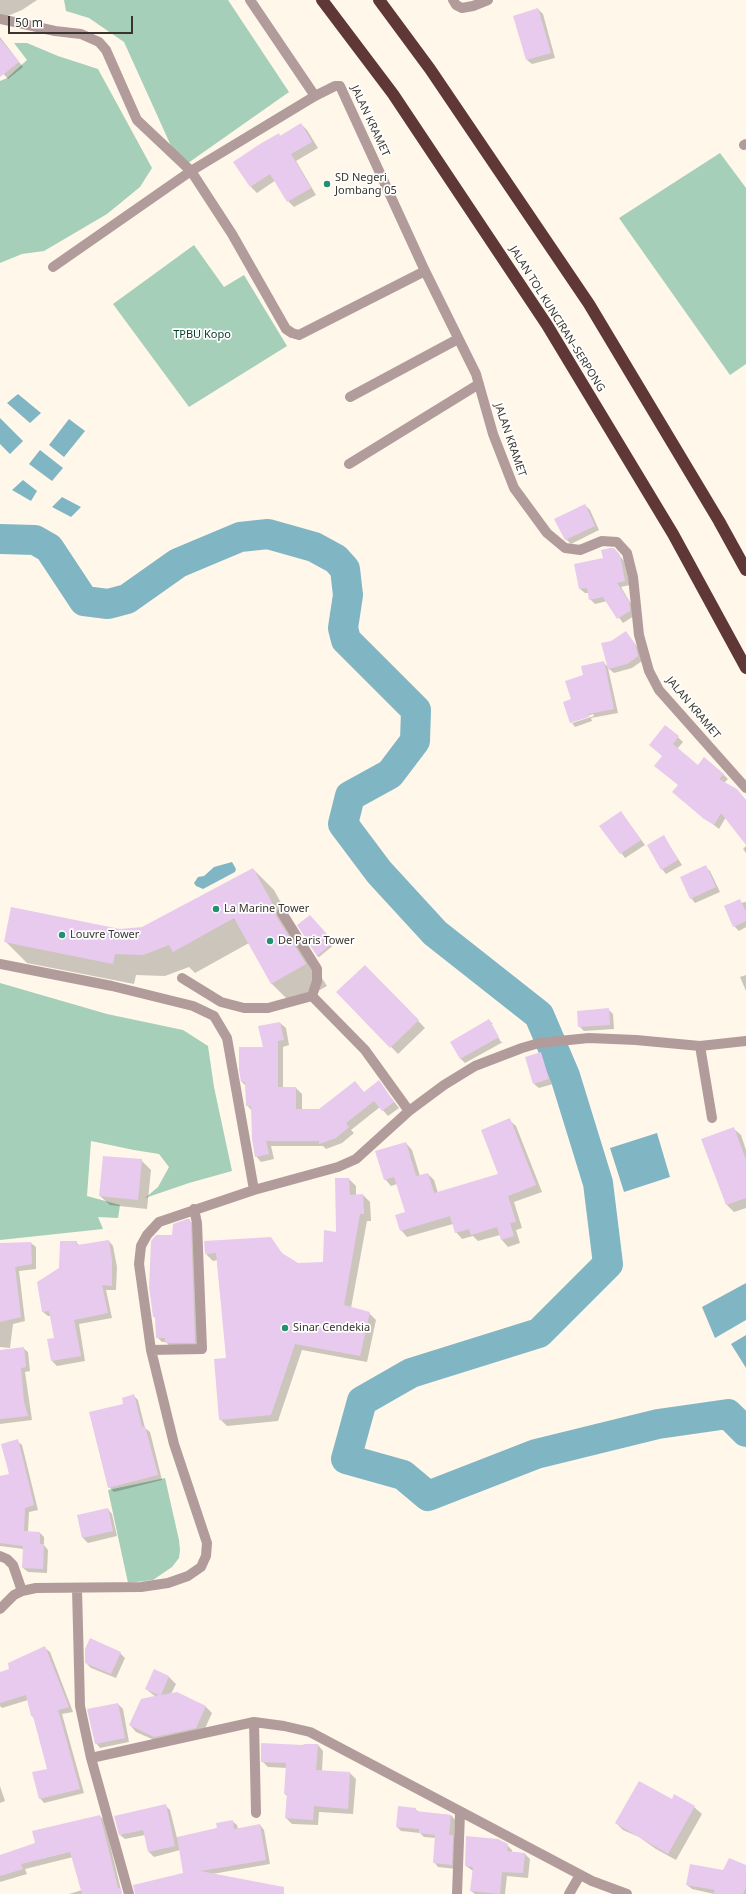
<!DOCTYPE html>
<html>
<head>
<meta charset="utf-8">
<style>
  body { margin:0 }
  #map { position:relative; width:746px; height:1894px; overflow:hidden; background:#fff7ea; font-family:"Noto Sans",sans-serif }
  canvas { display:block }
  .scale { position:absolute; left:8px; top:16px; width:125px; height:18px; box-sizing:border-box; border:2px solid #39352e; border-top:0; padding-left:5px; font-size:12px; line-height:14px; white-space:nowrap; color:#39352e; -webkit-text-stroke:3px #fff; paint-order:stroke }
</style>
</head>
<body>
<div id="map">
<canvas width="746" height="1894"></canvas>
<div class="scale">50 m</div>
</div>
<script>
const context = document.querySelector('canvas').getContext('2d');
context.lineJoin = 'round';
function fillPath(path, color) { context.fillStyle = color; context.fill(path, 'evenodd'); }
const toPath = rows => new Path2D(rows.map(r => 'M' + r).join(''));
function trace(path, color, width, dash) { context.strokeStyle = color; context.lineWidth = width; context.lineCap = dash ? 'butt' : 'round'; context.setLineDash(dash || []); context.stroke(path); }
function drawText(font, color, halo, rows, align = 'center') {
  context.font = font + ' "Noto Sans",sans-serif'; context.lineWidth = 3.5; context.setLineDash([]); context.textBaseline = 'middle'; context.strokeStyle = halo; context.fillStyle = color; for (const [text, x, y, turn = 0] of rows) {
    context.save(); context.translate(x, y); context.rotate((+turn || 0) * Math.PI / 180); context.textAlign = isNaN(turn) ? turn : align; if (halo) context.strokeText(text, 0, 0); context.fillText(text, 0, 0); context.restore();
  }
}
fillPath(toPath([
  [64,0,228,0,289,92,181,168,124,42,89,18,66,11],
  [14,43,27,43,58,56,98,69,152,168,140,187,107,214,44,251,22,254,0,263,0,81,7,78,27,60],
  [720,153,746,188,746,364,730,375,619,218],
  [194,245,224,287,244,275,287,346,189,407,113,304],
  [0,983,107,1014,183,1030,208,1046,214,1087,232,1171,189,1183,145,1198,158,1187,169,1167,159,1154,134,1150,91,1141,87,1196,120,1205,118,1218,98,1217,103,1229,0,1240],
  [165,1478,179,1540,180,1550,179,1558,172,1567,153,1580,128,1583,108,1490]
]), '#a5cfb8');
fillPath(toPath([
  [18,394,41,413,30,423,7,403],
  [0,418,23,441,10,454,0,444],
  [69,419,85,431,64,457,49,445],
  [40,450,63,468,52,481,29,464],
  [23,480,37,491,31,501,12,490],
  [62,497,81,507,71,517,52,507],
  [232,862,236,869,235,872,203,889,196,886,194,883,198,877,204,876,214,867],
  [657,1133,670,1177,624,1192,610,1148],
  [746,1283,746,1320,715,1338,702,1307],
  [746,1335,746,1368,731,1344]
]), '#80b5c4');
fillPath(toPath([
  [0,0,37,0,22,10,0,19],
  [538,9,543,14,555,58,532,64,527,60],
  [0,37,23,67,8,79,0,70],
  [301,124,307,130,318,148,296,161,316,195,294,207,288,201,276,180,257,193,251,187,280,136],
  [585,505,590,510,599,530,571,544,566,539],
  [614,549,624,561,630,585,621,587,633,607,634,616,623,623,607,601,595,604,590,599,589,593,585,593,580,589],
  [626,632,639,649,642,661,632,668,614,673,608,668,618,713,591,718,592,721,575,727,572,723,594,716,593,714,571,722,572,699,584,676,603,662,608,667,612,641],
  [666,726,683,742,677,749,698,766,723,774,728,779,724,783,746,800,746,843,726,817,719,829,678,797,679,785,663,756],
  [621,812,645,845,625,858,601,826],
  [664,837,682,865,666,874,662,869],
  [746,846,746,853,743,849],
  [705,867,710,871,720,892,695,903,691,898],
  [253,869,274,890,297,932,297,939,327,986,293,1005,271,983,249,943,195,973,189,967,165,976,136,975,134,984,27,963,5,941,143,928],
  [746,902,746,927,739,931,734,926,725,905],
  [310,916,335,944,319,957,317,956],
  [365,966,425,1028,398,1054,338,992],
  [746,975,746,991,740,977],
  [608,1009,613,1014,614,1029,584,1031,579,1026],
  [489,1020,493,1024,491,1024,501,1042,503,1042,465,1063,460,1058],
  [280,1023,286,1028,289,1045,283,1047,283,1088,296,1088,302,1094,302,1110,320,1110,364,1093,379,1082,399,1108,388,1116,380,1107,351,1130,354,1133,342,1143,326,1149,323,1146,271,1146,274,1159,261,1162,256,1156,252,1111,247,1105,246,1086,242,1082],
  [541,1053,545,1058,553,1084,539,1088,534,1084],
  [509,1120,516,1126,542,1192,514,1202,522,1228,516,1230,520,1243,508,1247,502,1240,500,1235,478,1241,473,1236,462,1239,456,1232,453,1224,407,1237,401,1230,406,1213,397,1184,391,1186,385,1179,406,1143,412,1150,420,1176,428,1174,434,1180,438,1193,499,1174],
  [733,1128,741,1135,746,1150,746,1208,734,1212,727,1205,702,1140],
  [141,1160,151,1170,147,1209,110,1205,100,1196],
  [349,1179,356,1186,356,1195,363,1195,370,1202,371,1221,367,1221,351,1308,369,1313,376,1320,367,1362,302,1350,278,1421,227,1426,220,1419,227,1359,217,1260,213,1261,206,1254,270,1238,285,1257,297,1264,323,1263,337,1233],
  [189,1220,194,1225,200,1347,171,1348,166,1342,162,1342,157,1337,156,1319,154,1317],
  [109,1241,113,1246,117,1267,116,1290,106,1290,112,1318,79,1324,85,1361,57,1366,52,1361,48,1340,55,1338,51,1316,48,1316,43,1312,60,1269,76,1242,80,1246],
  [0,1243,31,1243,36,1247,36,1269,19,1271,25,1321,13,1324,10,1348,0,1347],
  [23,1348,28,1352,30,1371,25,1372,32,1420,0,1424,0,1374],
  [134,1396,138,1400,145,1428,150,1432,162,1480,114,1492,109,1487,124,1405],
  [17,1441,22,1445,38,1510,29,1512,28,1532,40,1533,44,1537,44,1545,48,1550,47,1573,28,1572,23,1568,24,1549,0,1546,0,1477,10,1475],
  [108,1509,112,1514,117,1536,88,1543,83,1538,78,1516],
  [45,1648,50,1652,73,1712,62,1714,84,1793,44,1803,40,1798,48,1769,35,1720,32,1716,28,1700,2,1708,0,1706,0,1673,11,1669],
  [120,1653,125,1658,116,1678,91,1668,86,1663],
  [155,1671,169,1677,176,1684,171,1694,206,1707,212,1713,202,1735,161,1743,136,1732,130,1725,156,1697,146,1689],
  [118,1704,123,1709,129,1742,100,1748,96,1743],
  [318,1745,323,1751,322,1771,350,1773,356,1779,353,1814,319,1812,318,1825,292,1824,286,1818,287,1796,285,1794,287,1768,268,1767,262,1761,304,1746],
  [0,1786,5,1801,0,1803],
  [672,1800,694,1807,702,1814,676,1860,656,1849,639,1837,623,1830,616,1823],
  [165,1805,170,1810,177,1838,218,1828,232,1821,237,1825,238,1829,260,1825,264,1830,270,1864,212,1874,269,1894,136,1894,185,1874,180,1850,154,1857,149,1852,145,1835,125,1839,120,1835],
  [415,1809,419,1812,451,1815,455,1820,454,1837,457,1840,456,1869,438,1867,434,1862,436,1838,424,1837,420,1833,401,1831,397,1827],
  [100,1816,104,1820,122,1894,69,1894,82,1890,73,1857,25,1869,27,1874,0,1882,0,1856,36,1844,33,1831],
  [507,1845,512,1850,512,1852,525,1854,530,1859,528,1878,507,1876,505,1894,475,1894,471,1891,473,1871,466,1866],
  [746,1866,746,1894,714,1894,692,1889,687,1885,724,1871]
]), '#0003');
trace(toPath([
  [0,539,35,540,49,548,84,601,108,604,127,599,178,563,240,537,268,534,314,547,336,559,345,569,348,595,343,628,346,640,416,710,415,741,390,774,350,796,343,824,379,872,435,933,539,1015,565,1076,598,1183,608,1264,539,1333,411,1373,362,1401,346,1459,403,1475,428,1496,536,1454,658,1424,728,1414,746,1432]
]), '#80b5c4', 30);
fillPath(toPath([
  [538,8,551,53,526,60,513,16],
  [0,39,19,62,0,77],
  [301,123,312,142,291,154,311,188,287,202,270,174,250,187,233,162,260,144,279,133,280,136],
  [585,504,595,526,565,540,554,519],
  [610,548,614,548,620,555,625,581,617,583,629,601,630,611,617,619,603,597,589,600,587,588,579,589,574,564,603,558,601,550],
  [626,631,635,644,638,656,627,664,608,669,601,643,611,641],
  [604,661,614,709,588,714,589,717,570,723,563,702,571,699,565,681,583,675,581,666],
  [665,725,679,736,673,744,698,765,704,757,724,774,719,779,737,789,746,800,746,845,721,813,714,825,704,819,672,792,678,785,654,766,662,756,649,745],
  [621,811,641,840,620,854,599,826],
  [664,835,678,860,661,870,647,845],
  [706,865,716,887,690,899,680,877],
  [253,868,276,910,276,916,306,964,271,984,234,918,173,952,169,945,143,955,115,954,113,964,4,942,11,907,120,929,142,927],
  [740,899,746,912,746,921,733,927,724,906],
  [310,915,334,942,317,956,297,925],
  [365,965,419,1020,390,1048,336,992],
  [609,1008,610,1025,578,1027,577,1011],
  [489,1019,499,1037,460,1059,450,1042],
  [280,1022,284,1040,278,1041,278,1087,296,1087,296,1109,319,1109,355,1081,364,1092,379,1080,394,1102,382,1111,374,1101,346,1123,349,1127,336,1138,319,1144,319,1141,266,1141,269,1154,255,1157,252,1139,251,1106,246,1106,245,1082,241,1082,239,1070,239,1047,263,1047,258,1026],
  [541,1052,549,1079,533,1084,525,1057],
  [510,1118,536,1185,508,1196,516,1222,510,1223,514,1236,501,1240,497,1227,471,1235,469,1229,455,1233,450,1216,400,1231,395,1215,405,1212,394,1177,384,1180,375,1151,406,1142,416,1176,428,1173,434,1193,498,1174,481,1130],
  [734,1127,746,1160,746,1198,726,1205,701,1139],
  [103,1156,142,1159,138,1200,99,1196],
  [335,1178,349,1178,350,1195,363,1194,364,1214,360,1214,344,1305,370,1312,360,1356,295,1344,271,1415,219,1420,214,1359,226,1358,216,1253,205,1254,204,1241,271,1237,282,1253,298,1263,323,1262,324,1230,336,1232],
  [187,1219,190,1219,191,1224,195,1343,165,1343,165,1338,156,1338,155,1317,153,1317,149,1287,151,1241,156,1235,172,1235,173,1224],
  [109,1240,112,1261,112,1286,102,1285,108,1313,74,1320,81,1356,51,1361,47,1339,54,1338,49,1311,42,1312,37,1282,59,1268,60,1241,77,1241,77,1245],
  [31,1242,32,1264,15,1267,21,1317,0,1322,0,1243],
  [24,1347,26,1367,21,1368,24,1402,28,1416,0,1419,0,1350],
  [134,1394,142,1427,145,1426,158,1475,108,1488,89,1412,123,1404,122,1398],
  [18,1439,34,1505,25,1508,24,1531,40,1532,40,1544,44,1544,43,1569,22,1568,23,1546,0,1543,0,1476,9,1474,1,1444],
  [108,1508,113,1531,82,1538,77,1515],
  [90,1638,121,1652,111,1674,85,1663,85,1649],
  [45,1646,69,1707,58,1710,80,1789,39,1799,32,1772,47,1769,33,1716,31,1716,26,1695,0,1703,0,1672,9,1669,8,1663],
  [154,1669,169,1676,161,1695,177,1692,206,1706,196,1728,154,1737,129,1725,141,1699,159,1695,145,1689],
  [118,1703,125,1738,95,1744,87,1709],
  [261,1743,303,1745,304,1744,318,1744,316,1770,350,1772,348,1809,314,1806,313,1820,285,1818,287,1794,284,1794,286,1763,261,1762],
  [639,1781,672,1799,674,1794,695,1806,668,1854,615,1823],
  [166,1804,175,1846,148,1852,143,1830,119,1835,114,1816],
  [398,1806,416,1808,416,1811,451,1815,449,1835,453,1835,452,1865,433,1863,435,1835,419,1833,419,1829,396,1827],
  [100,1815,118,1888,121,1888,122,1894,82,1894,70,1852,21,1864,23,1869,0,1876,0,1855,35,1843,32,1831],
  [233,1820,234,1829,260,1824,266,1860,200,1871,284,1887,284,1894,135,1894,133,1885,183,1873,177,1837,217,1828,216,1823],
  [466,1836,498,1839,508,1844,507,1851,525,1853,523,1873,502,1872,500,1894,470,1891,473,1867,465,1866],
  [729,1858,746,1865,746,1887,743,1894,713,1894,715,1890,686,1885,690,1864,723,1870]
]), '#e8caef');
trace(toPath([
  [250,0,315,96],
  [453,0,456,5,462,8,473,6,488,0],
  [0,19,55,31,81,34,99,42,106,50,137,120,191,171,232,234,286,329,292,333,299,335,425,271],
  [744,145,746,144],
  [53,267,191,171,315,96,335,86,340,86,425,271,476,374,493,434,514,488,547,533,565,548,580,550,602,541,617,542,627,553,633,577,639,635,649,671,659,690,746,788],
  [350,397,458,339],
  [349,464,479,384],
  [282,913,317,969,317,981,312,996],
  [0,964,112,986,193,1006,214,1016,227,1038,254,1190],
  [182,978,221,1002,244,1008,268,1008,312,996,365,1050,409,1111],
  [700,1046,712,1118],
  [151,1350,202,1349,197,1223,194,1209],
  [0,1556,7,1559,13,1565,22,1591],
  [77,1589,80,1706,91,1758,129,1894],
  [0,1609,14,1595,22,1591,36,1588,141,1587,168,1583,188,1576,201,1567,206,1556,207,1543,174,1444,151,1350,139,1264,141,1246,147,1235,159,1222,254,1190,338,1167,356,1159,409,1111,444,1085,475,1066,522,1048,539,1043,589,1038,636,1040,700,1046,746,1041],
  [254,1722,256,1813],
  [91,1758,254,1722,284,1726,310,1732,592,1881,627,1894],
  [457,1894,460,1813],
  [569,1894,580,1875]
]), '#b29c9b', 10);
trace(toPath([
  [322,0,393,94,547,325,673,534,746,668],
  [379,0,430,69,589,304,719,521,746,570]
]), '#603737', 12);
for (const [x, y, r, color] of [
  [327,184,4,"#239171"],
  [216,909,4,"#239171"],
  [62,935,4,"#239171"],
  [270,941,4,"#239171"],
  [285,1328,4,"#239171"]
]) { const dot = new Path2D(); dot.arc(x, y, r, 0, 2 * Math.PI); context.fillStyle = color; context.fill(dot); trace(dot, '#fff', 1.5); }
drawText('11px', '#39352e', '#fff', [
  ["JALAN KRAMET",370,121,65],
  ["JALAN TOL KUNCIRAN–SERPONG",557,319,58],
  ["JALAN KRAMET",510,440,71],
  ["JALAN KRAMET",693,708,50]
]);
drawText('11px', '#39352e', '#fff', [
  ["SD Negeri",335,178],
  ["Jombang 05",335,191],
  ["La Marine Tower",224,909],
  ["Louvre Tower",70,935],
  ["De Paris Tower",278,941],
  ["Sinar Cendekia",293,1328]
], 'left');
drawText('11px', '#003b24', '#fff', [
  ["TPBU Kopo",202,335]
]);
</script>
</body>
</html>
